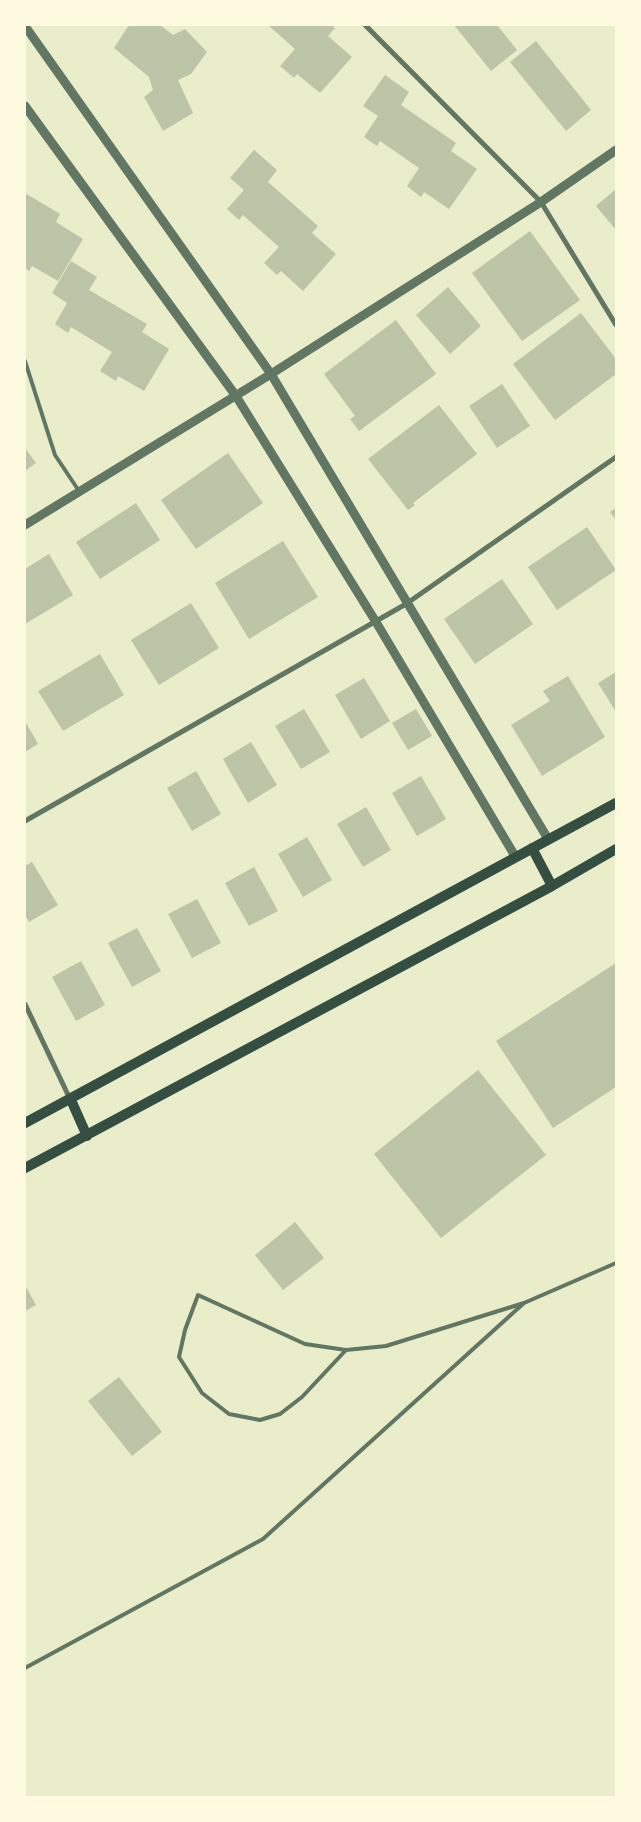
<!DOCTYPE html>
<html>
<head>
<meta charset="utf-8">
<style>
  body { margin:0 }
  #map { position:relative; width:641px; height:1822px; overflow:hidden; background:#e9edc9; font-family:Karla,sans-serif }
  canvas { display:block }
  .frame { position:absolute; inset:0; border:26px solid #fefae0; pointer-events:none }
</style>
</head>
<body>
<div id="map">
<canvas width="641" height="1822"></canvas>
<div class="frame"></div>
</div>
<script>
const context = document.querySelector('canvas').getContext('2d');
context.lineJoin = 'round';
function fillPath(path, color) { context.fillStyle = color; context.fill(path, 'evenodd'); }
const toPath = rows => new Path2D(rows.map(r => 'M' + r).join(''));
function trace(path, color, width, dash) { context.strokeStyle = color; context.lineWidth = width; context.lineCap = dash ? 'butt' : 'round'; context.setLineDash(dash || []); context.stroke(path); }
fillPath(toPath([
  [129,25,160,25,173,35,185,29,207,52,191,74,178,80,193,113,163,131,144,97,153,90,149,77,114,48],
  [268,25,331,25,335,28,328,36,352,57,320,93,297,74,294,78,280,66,295,49],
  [454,25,497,25,517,50,491,71],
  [536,41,591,110,566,131,510,62],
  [385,75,409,92,401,105,456,143,451,151,477,169,449,209,424,192,421,197,407,186,419,168,380,141,377,146,364,137,378,116,363,106],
  [254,150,277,170,268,182,318,226,312,233,336,254,303,291,281,271,277,275,264,263,279,247,243,215,239,220,227,209,244,190,230,178],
  [616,189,616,230,596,206],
  [25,193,60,214,56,222,83,239,58,281,32,266,29,271,25,268],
  [530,231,580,300,522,341,472,273],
  [71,261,97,277,89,290,147,324,142,332,169,349,144,391,118,376,116,381,100,371,112,352,71,327,68,333,55,324,67,303,52,293],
  [448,287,481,326,450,354,416,315],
  [581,313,616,359,616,374,555,420,513,364],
  [396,320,436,374,359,431,350,419,355,416,324,374],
  [502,384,530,426,497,448,469,406],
  [439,405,477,454,413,503,415,505,408,510,368,459],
  [25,448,36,463,25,471],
  [228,453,263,503,196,549,161,500],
  [136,503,160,540,100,579,76,542],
  [616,508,616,520,610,512],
  [587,527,616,570,557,610,528,567],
  [283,541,318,597,249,639,215,583],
  [49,554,73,595,25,624,25,569],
  [502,579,533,624,475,664,444,619],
  [191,603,219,648,159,685,131,640],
  [100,654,124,695,63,731,38,691],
  [616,672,616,712,598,683],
  [568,676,605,737,542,776,511,725,550,701,543,691],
  [364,678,390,721,361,739,335,695],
  [304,709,330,752,301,769,275,726],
  [416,709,432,736,408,750,392,723],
  [25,721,38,744,25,752],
  [251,742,277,785,248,803,223,759],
  [196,771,221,814,192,831,167,788],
  [421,776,446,819,417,836,392,793],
  [366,807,391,850,363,867,337,824],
  [307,837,332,880,303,897,278,854],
  [32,862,58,905,29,922,25,915,25,866],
  [254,867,278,911,249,926,225,883],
  [197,899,221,943,192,958,168,914],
  [137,928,161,971,132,987,108,943],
  [81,961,105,1005,76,1021,52,977],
  [616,963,616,1087,553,1128,496,1041],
  [478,1070,546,1155,441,1238,374,1154],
  [295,1222,324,1258,283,1290,255,1255],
  [25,1285,36,1305,25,1311],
  [119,1377,162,1432,132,1456,88,1401]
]), '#bcc5a7');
trace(toPath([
  [25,361,55,455,79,491],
  [524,1303,616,1263],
  [25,1668,263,1539,524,1303,386,1346,346,1350,305,1344,198,1295,185,1330,179,1357,202,1393,229,1414,260,1420,280,1414,302,1397,346,1350]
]), '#617663', 4);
trace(toPath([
  [365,25,541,202,616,325],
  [25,821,406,604,616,457],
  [25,1004,70,1099]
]), '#617663', 5);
trace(toPath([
  [25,26,271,374,548,839],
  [25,106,236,396,376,622,515,856],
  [25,525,271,374,541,202,616,150]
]), '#617663', 9);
trace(toPath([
  [532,848,552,886],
  [71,1100,87,1136],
  [25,1123,616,803],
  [25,1168,552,886,616,849]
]), '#344e41', 10);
</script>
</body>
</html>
